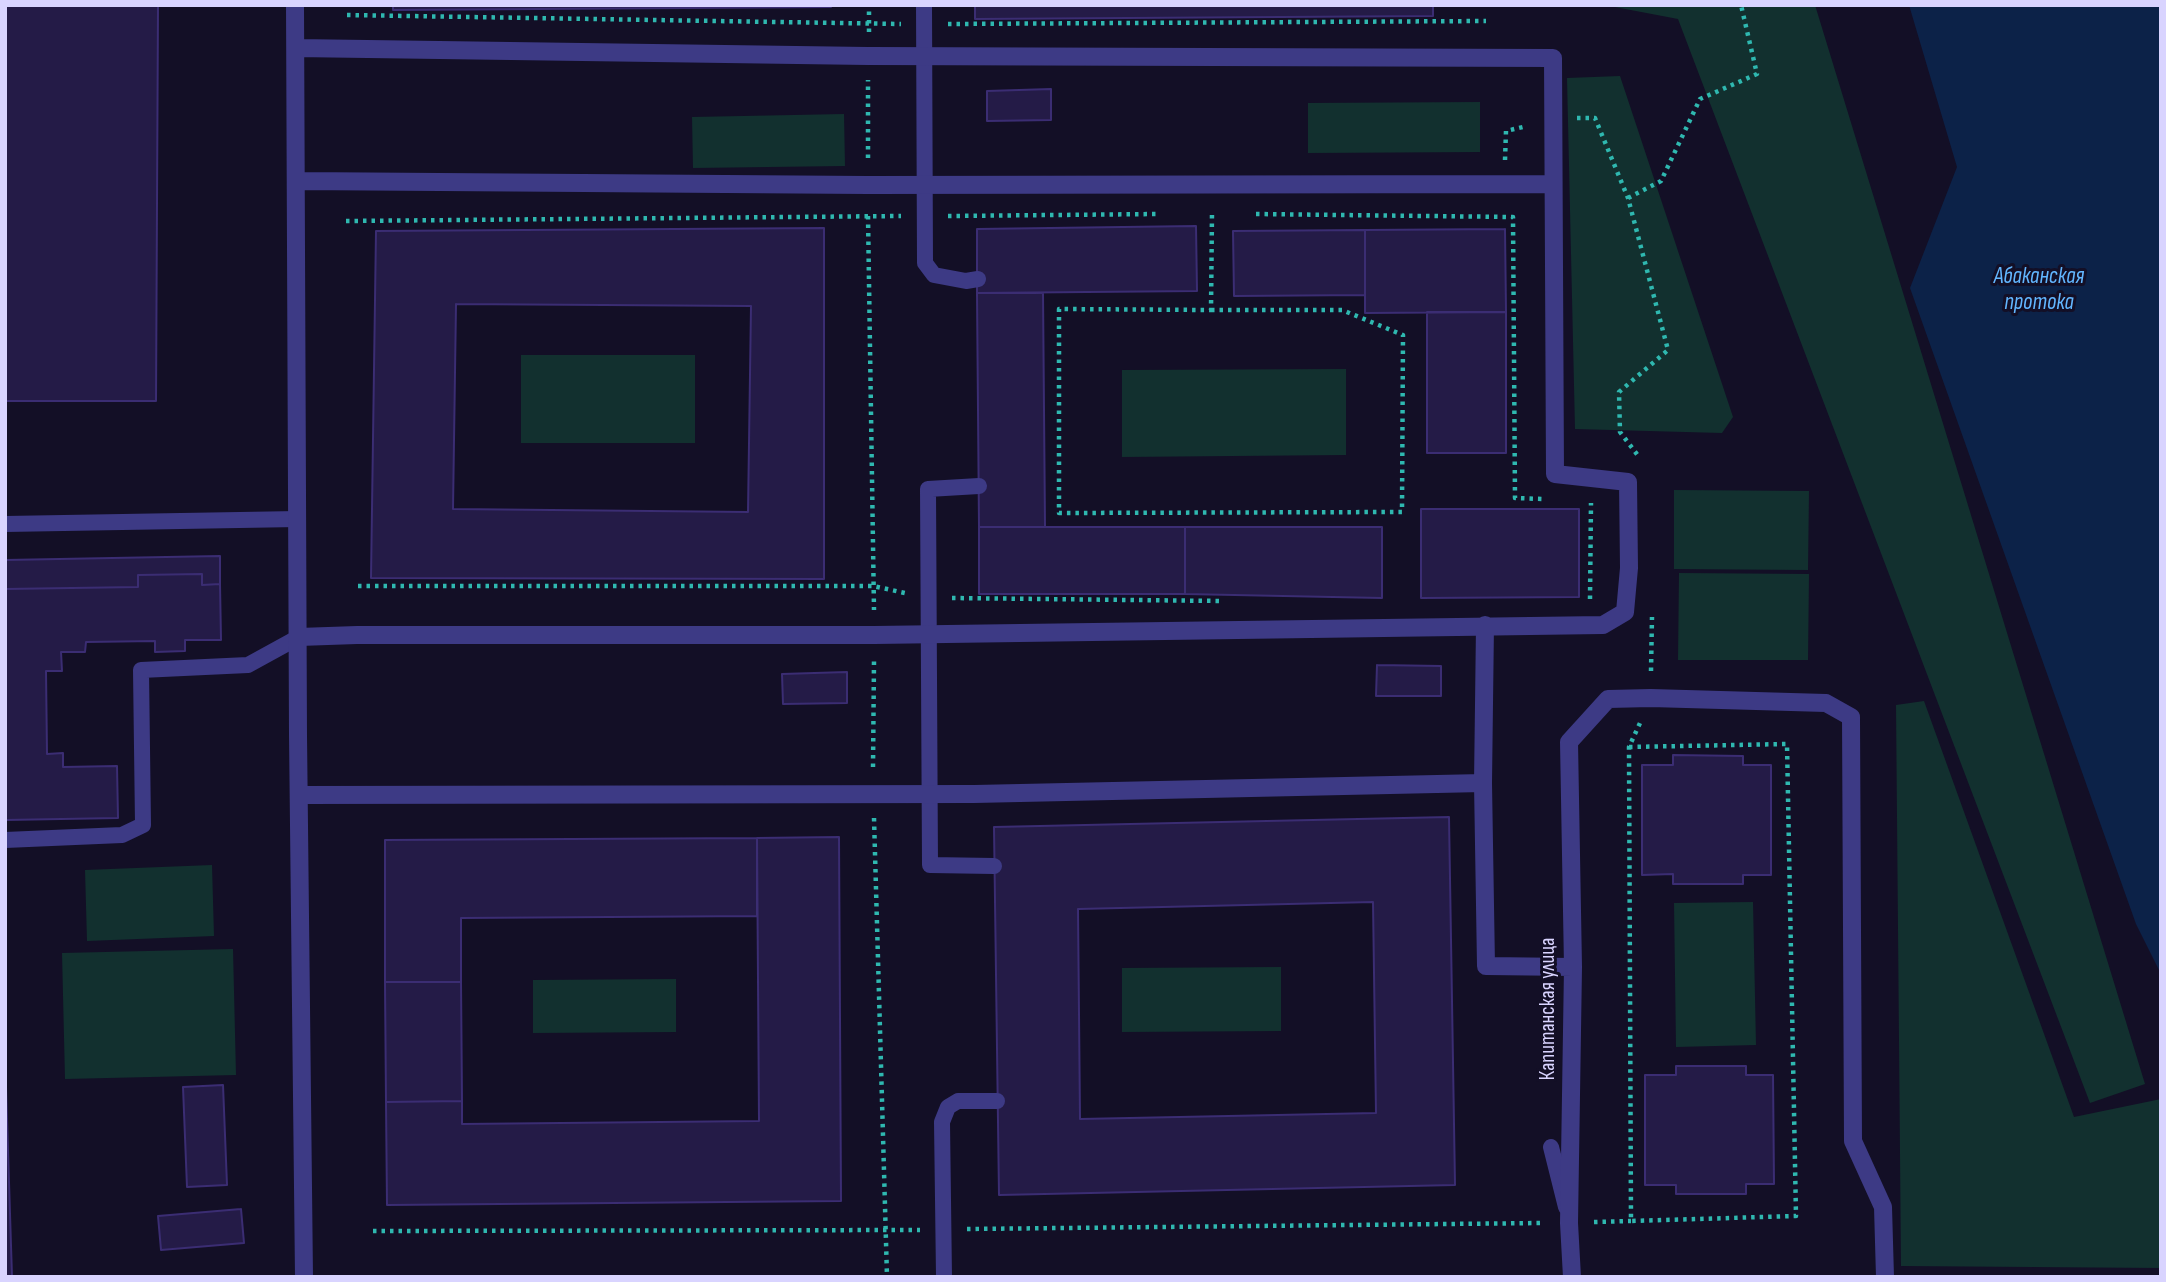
<!DOCTYPE html>
<html>
<head>
<meta charset="utf-8">
<style>
  body { margin:0 }
  #map { position:relative; width:2166px; height:1282px; overflow:hidden; background:#130f26; font-family:"Sofia Sans Condensed",sans-serif }
  canvas { display:block }
  .frame { position:absolute; inset:0; border:7px solid #d9d4ff; pointer-events:none }
</style>
</head>
<body>
<div id="map">
<canvas width="2166" height="1282"></canvas>
<div class="frame"></div>
</div>
<script>
const context = document.querySelector('canvas').getContext('2d');
context.lineJoin = 'round';
function fillPath(path, color) { context.fillStyle = color; context.fill(path, 'evenodd'); }
const toPath = rows => new Path2D(rows.map(r => 'M' + r).join(''));
function trace(path, color, width, dash) { context.strokeStyle = color; context.lineWidth = width; context.lineCap = dash ? 'butt' : 'round'; context.setLineDash(dash || []); context.stroke(path); }
function drawText(font, color, halo, rows, align = 'center') {
  context.font = font + ' "Sofia Sans Condensed",sans-serif'; context.lineWidth = 6; context.setLineDash([]); context.textBaseline = 'middle'; context.strokeStyle = halo; context.fillStyle = color; for (const [text, x, y, turn = 0] of rows) {
    context.save(); context.translate(x, y); context.rotate((+turn || 0) * Math.PI / 180); context.textAlign = isNaN(turn) ? turn : align; if (halo) context.strokeText(text, 0, 0); context.fillText(text, 0, 0); context.restore();
  }
}
fillPath(toPath([
  [1614,5,1815,5,2145,1084,2090,1103,1678,19,1615,7],
  [1620,76,1733,417,1722,433,1575,429,1567,78],
  [1480,102,1480,152,1308,153,1308,103],
  [844,114,845,166,693,168,692,117],
  [521,355,695,355,695,443,521,443],
  [1346,369,1346,455,1122,457,1122,370],
  [1674,490,1809,491,1808,570,1674,569],
  [1679,573,1809,574,1808,660,1678,660],
  [1924,701,2074,1117,2161,1099,2161,1268,1901,1266,1896,705],
  [212,865,214,936,87,941,85,870],
  [1753,902,1756,1045,1676,1047,1674,903],
  [233,949,236,1075,65,1079,62,953],
  [1281,967,1281,1031,1122,1032,1122,968],
  [676,979,676,1032,533,1033,533,980]
]), '#12302f');
fillPath(toPath([
  [1909,5,2161,5,2161,974,2136,924,1910,288,1957,167]
]), '#0c2248');
const building = toPath([
  [5,5,158,5,156,401,5,401,5,5],
  [393,5,831,5,831,7,393,10,393,5],
  [975,5,1433,5,1433,16,975,19,975,5],
  [1051,89,1051,120,987,121,987,91,1051,89],
  [1196,226,1197,291,977,293,977,229,1196,226],
  [824,228,824,579,371,578,376,231,824,228],
  [456,304,751,306,748,512,453,509,456,304],
  [1505,229,1506,312,1365,313,1365,230,1505,229],
  [1365,230,1365,295,1234,296,1233,231,1365,230],
  [977,293,1043,293,1045,527,979,527,977,293],
  [1427,312,1506,312,1506,453,1427,453,1427,312],
  [1421,509,1579,509,1579,597,1421,598,1421,509],
  [979,527,1185,527,1185,594,979,594,979,527],
  [1185,527,1382,527,1382,598,1185,594,1185,527],
  [220,556,220,584,202,585,202,574,138,575,138,587,5,589,5,560,220,556],
  [202,574,202,585,220,584,221,640,185,640,185,651,155,652,155,641,86,642,85,652,61,652,62,671,46,671,47,754,63,753,63,767,117,766,118,818,5,820,5,589,138,587,138,575,202,574],
  [1377,665,1441,666,1441,696,1376,696,1377,665],
  [847,672,847,703,783,704,782,674,847,672],
  [1673,755,1743,756,1743,765,1771,765,1771,875,1743,875,1743,884,1673,884,1673,874,1642,875,1642,765,1673,765,1673,755],
  [1449,817,1455,1185,999,1195,994,827,1449,817],
  [1373,902,1376,1113,1080,1119,1078,909,1373,902],
  [839,837,841,1201,387,1205,386,1102,462,1101,462,1124,759,1121,757,838,839,837],
  [757,838,757,916,461,918,461,982,385,982,385,840,757,838],
  [385,982,461,982,462,1101,386,1102,385,982],
  [5,1055,12,1277,5,1277,5,1055],
  [1676,1066,1746,1066,1746,1075,1773,1075,1774,1184,1746,1184,1746,1194,1676,1194,1676,1185,1645,1185,1645,1075,1676,1075,1676,1066],
  [223,1085,227,1185,187,1187,183,1087,223,1085],
  [241,1209,244,1243,161,1250,158,1216,241,1209]
]);
fillPath(building, '#241b47');
trace(building, '#3b2d73', 2);
trace(toPath([
  [347,15,901,24],
  [948,24,1486,21],
  [869,32,869,5],
  [1577,118,1595,118,1628,198,1668,350,1619,392,1620,432,1639,457],
  [868,158,868,80],
  [1505,160,1506,131,1527,126],
  [1628,198,1661,181,1700,99,1757,74,1741,5],
  [1256,214,1513,217,1515,498,1543,499],
  [868,216,874,610],
  [948,216,1160,214],
  [346,221,901,216],
  [1211,310,1342,310,1403,335,1402,512,1059,513,1059,309,1211,310,1212,213],
  [358,586,873,586,905,593],
  [952,598,1223,601],
  [1590,599,1591,503],
  [1651,671,1652,617],
  [1629,747,1787,744,1796,1216,1631,1221,1629,747,1640,723],
  [873,767,874,661],
  [874,818,887,1277],
  [1594,1222,1631,1221],
  [967,1229,1543,1223],
  [373,1231,920,1230]
]), '#2fb8b0', 4.5, [3.5, 5]);
trace(toPath([
  [924,5,925,263,934,275,966,281,978,279],
  [979,486,928,489,930,865,994,866],
  [5,524,298,519],
  [5,840,122,835,143,825,141,670,248,665,299,637],
  [1551,1147,1566,1207],
  [944,1277,942,1122,948,1107,958,1101,997,1101]
]), '#3d3a85', 16);
trace(toPath([
  [295,5,298,735,304,1277],
  [296,48,868,56,1553,58,1555,474,1628,482,1629,568,1625,612,1603,625,874,635,357,635,299,637],
  [297,181,868,185,1553,184],
  [1485,625,1483,783,1486,966,1573,967],
  [299,795,974,794,1483,783],
  [1572,1277,1569,1223,1573,967,1569,742,1608,699,1651,698,1826,703,1851,717,1853,1141,1883,1207,1885,1277]
]), '#3d3a85', 18);
drawText('21px', '#d9d4ff', '#130f26', [
  ["Капитанская улица",1549,1009,-90]
]);
drawText('italic 23px', '#62b6ff', '#130f26', [
  ["Абаканская",2039,277],
  ["протока",2039,303]
]);
</script>
</body>
</html>
